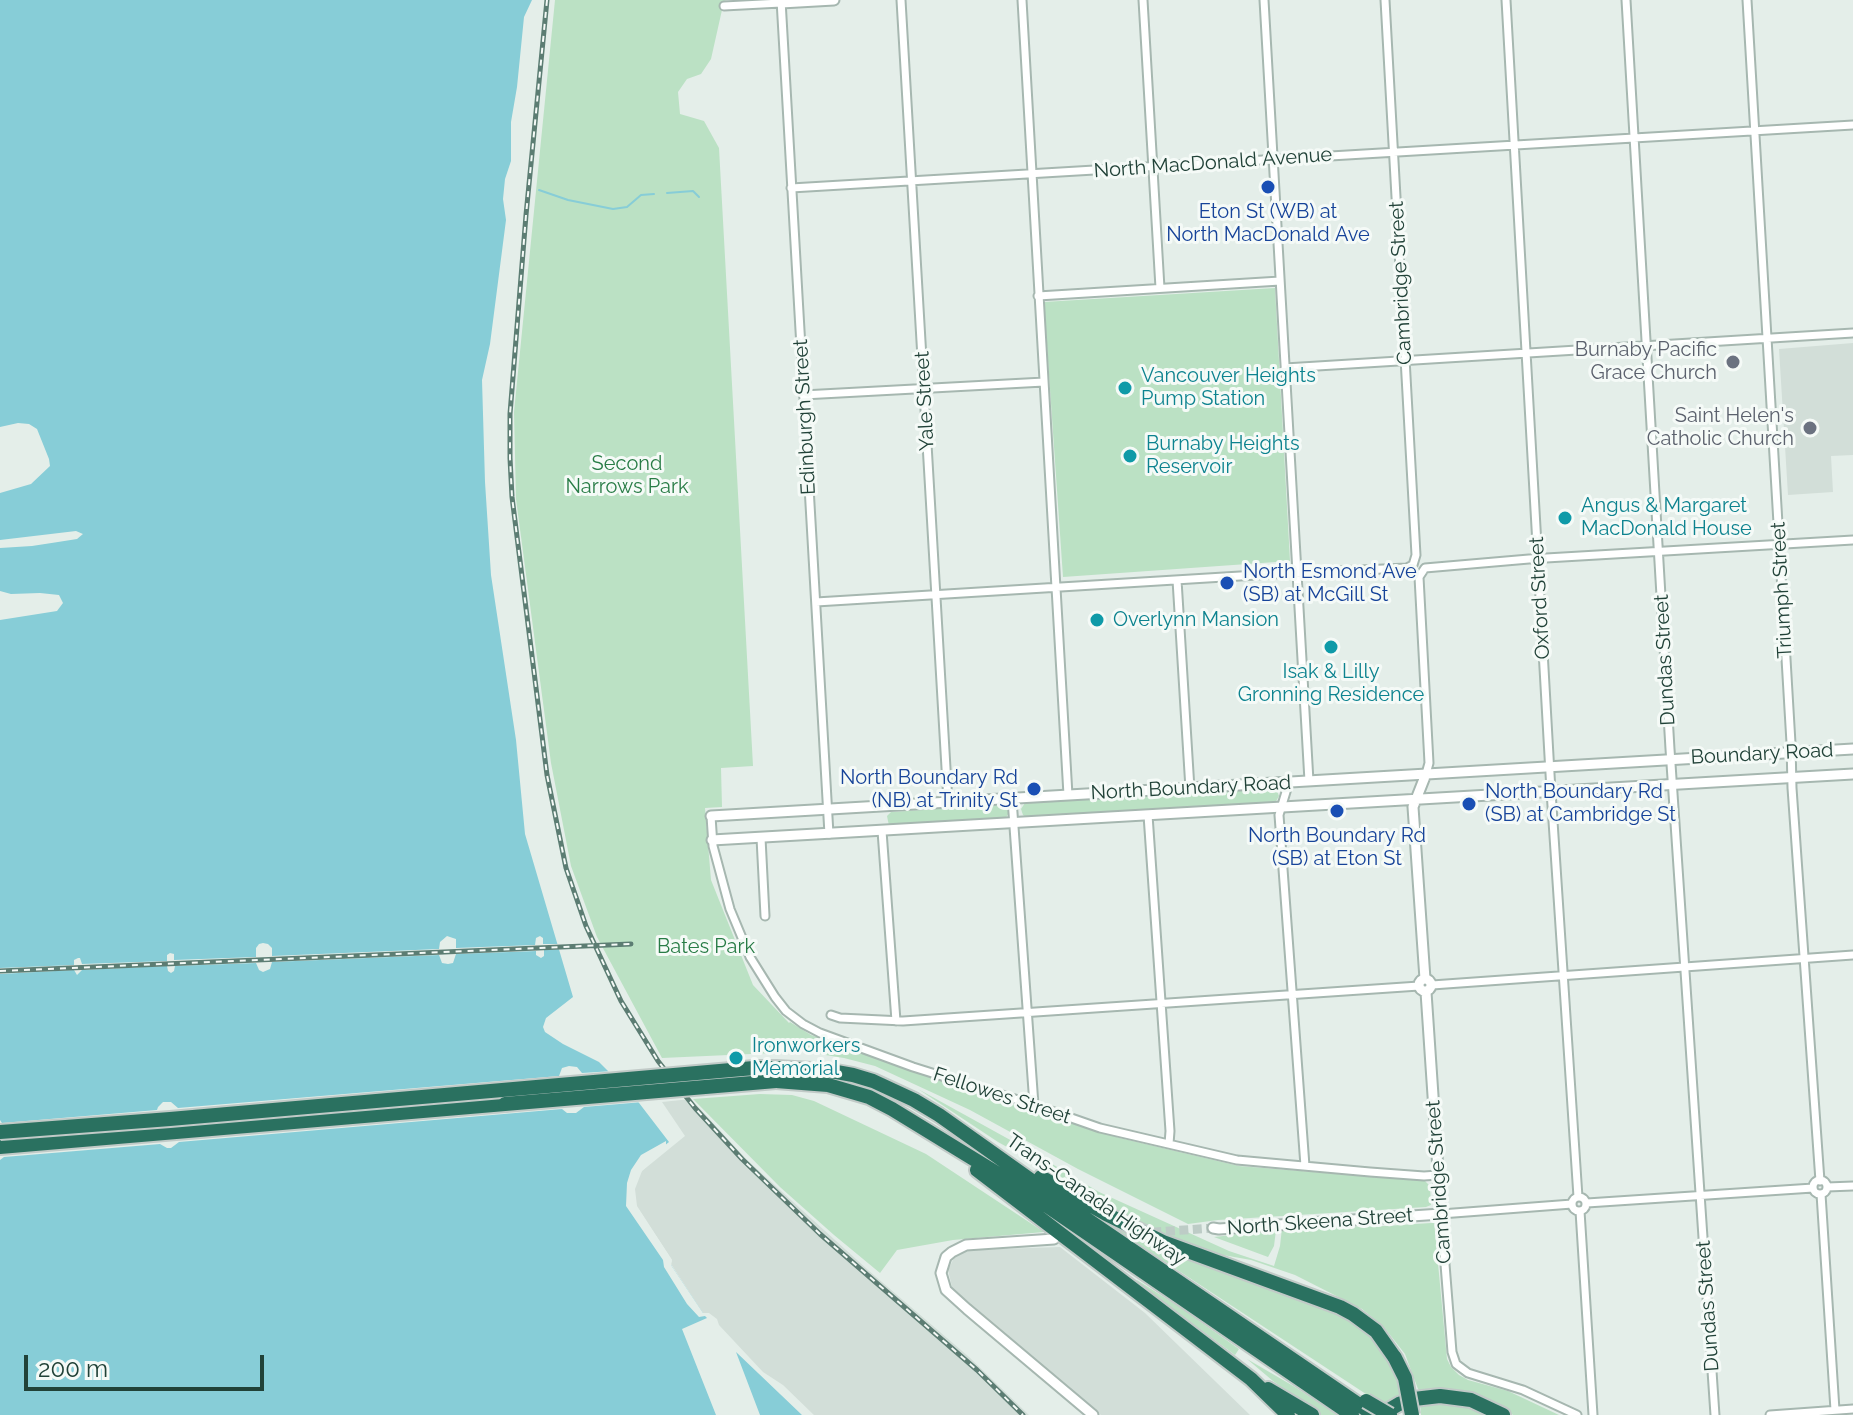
<!DOCTYPE html>
<html>
<head>
<meta charset="utf-8">
<style>
  body { margin:0 }
  #map { position:relative; width:1853px; height:1415px; overflow:hidden; background:#e4eee9; font-family:Raleway,sans-serif }
  canvas { display:block }
  .scale { position:absolute; left:24px; top:1355px; width:240px; height:36px; box-sizing:border-box; border:4px solid #214238; border-top:0; padding-left:10px; font-size:24px; line-height:28px; white-space:nowrap; color:#214238; -webkit-text-stroke:6px #f5faf7; paint-order:stroke }
</style>
</head>
<body>
<div id="map">
<canvas width="1853" height="1415"></canvas>
<div class="scale">200 m</div>
</div>
<script>
const context = document.querySelector('canvas').getContext('2d');
context.lineJoin = 'round';
function fillPath(path, color) { context.fillStyle = color; context.fill(path, 'evenodd'); }
const toPath = rows => new Path2D(rows.map(r => 'M' + r).join(''));
function trace(path, color, width, dash) { context.strokeStyle = color; context.lineWidth = width; context.lineCap = dash ? 'butt' : 'round'; context.setLineDash(dash || []); context.stroke(path); }
function drawText(font, color, halo, rows, align = 'center') {
  context.font = font + ' Raleway,sans-serif'; context.lineWidth = 6; context.setLineDash([]); context.textBaseline = 'middle'; context.strokeStyle = halo; context.fillStyle = color; for (const [text, x, y, turn = 0] of rows) {
    context.save(); context.translate(x, y); context.rotate((+turn || 0) * Math.PI / 180); context.textAlign = isNaN(turn) ? turn : align; if (halo) context.strokeText(text, 0, 0); context.fillText(text, 0, 0); context.restore();
  }
}
fillPath(toPath([
  [1853,343,1853,455,1831,456,1833,492,1788,495,1779,349],
  [691,1099,747,1160,868,1270,969,1357,1029,1415,810,1415,761,1372,703,1313,671,1264,672,1260,637,1206,635,1189,642,1171,685,1136,662,1102],
  [1060,1247,1145,1313,1250,1415,1101,1415,953,1291,948,1270,954,1258,969,1250]
]), '#d2ded8');
fillPath(toPath([
  [555,0,727,0,724,1,711,59,701,74,687,79,678,92,680,114,704,121,719,148,753,766,721,768,722,807,705,808,711,880,753,985,789,1023,790,1022,811,1035,895,1065,1054,1118,1120,1138,1239,1166,1425,1181,1430,1186,1431,1205,1426,1207,1218,1220,1188,1224,1078,1169,970,1110,875,1066,844,1058,782,1048,773,1053,662,1058,597,937,571,866,551,763,516,499,514,412],
  [1275,288,1290,561,1063,577,1044,302],
  [1271,789,1277,791,1279,796,1275,803,1027,818,1023,815,1021,809,1025,803],
  [999,805,1007,809,1009,813,1005,819,889,825,888,821,887,816,891,812],
  [918,1089,1032,1152,1099,1192,1229,1251,1274,1266,1280,1246,1282,1228,1386,1226,1431,1223,1434,1221,1447,1359,1451,1367,1459,1375,1468,1380,1508,1391,1559,1415,1513,1415,1506,1410,1421,1391,1418,1389,1405,1354,1383,1326,1362,1309,1295,1275,1251,1260,1212,1253,1145,1225,1105,1206,1081,1193,1065,1179,998,1142],
  [760,1094,792,1095,814,1101,926,1154,1044,1232,953,1240,897,1250,880,1273,834,1235,780,1187,693,1099],
  [1104,1218,1180,1256,1223,1273,1322,1306,1347,1318,1368,1335,1378,1346,1394,1372,1402,1396,1386,1406,1372,1398,1103,1221],
  [1276,1230,1274,1246,1268,1257,1214,1237],
  [1137,1280,1178,1306,1239,1349,1235,1355,1138,1283],
  [1247,1359,1295,1387,1337,1415,1321,1415,1273,1381],
  [1437,1402,1460,1403,1493,1415,1421,1415,1420,1403]
]), '#bbe1c4');
fillPath(toPath([
  [0,0,532,0,524,17,517,87,511,122,511,161,505,179,503,199,506,220,490,344,482,380,485,482,491,575,516,740,525,834,573,997,546,1018,543,1027,545,1032,563,1044,599,1062,636,1099,669,1142,647,1160,635,1175,631,1192,635,1209,671,1261,671,1265,703,1313,761,1372,810,1415,0,1415,0,612,17,604,0,596,0,493,31,484,50,466,49,459,37,429,29,424,18,423,0,427]
]), '#87cdd7');
fillPath(toPath([
  [76,531,83,534,77,539,58,542,32,546,0,548,0,540],
  [0,591,11,594,40,593,59,595,63,603,57,611,0,620,0,606,13,603,0,600],
  [447,936,456,939,456,948,535,945,536,938,540,936,543,938,543,944,562,944,564,949,544,950,544,956,541,958,536,955,536,951,456,954,453,963,448,964,442,963,439,955,272,962,270,969,263,972,259,970,256,963,175,966,174,971,171,973,168,971,167,966,82,970,77,975,74,970,0,974,0,968,74,965,74,960,78,958,80,958,82,964,167,961,167,955,170,953,174,954,174,960,256,957,256,948,259,944,263,943,268,944,272,948,272,956,439,949,440,942],
  [569,1066,577,1067,582,1073,613,1071,643,1102,584,1107,576,1113,567,1113,562,1109,179,1142,171,1148,167,1148,160,1144,4,1157,0,1160,0,1120,2,1123,157,1110,158,1107,163,1102,171,1102,178,1108,559,1076,562,1068],
  [666,1141,666,1146,638,1175,634,1188,635,1203,639,1210,672,1260,671,1265,703,1313,709,1313,717,1319,719,1325,763,1372,783,1385,814,1415,802,1415,736,1352,760,1415,716,1415,682,1329,707,1318,705,1316,699,1317,687,1304,664,1267,663,1260,626,1206,627,1183,631,1170,641,1155]
]), '#e4eee9');
trace(toPath([
  [539,190,568,200,613,209,627,207,641,195,654,194],
  [667,193,693,191,699,197]
]), '#87cdd7', 2);
trace(toPath([
  [1112,1235,1213,1228]
]), '#bdccc6', 9, [9, 4.5]);
const minor = toPath([
  [781,0,829,834],
  [901,0,948,802],
  [1022,0,1068,795],
  [1143,0,1160,288],
  [1264,0,1309,781],
  [1506,0,1551,791,1578,1197],
  [1626,0,1670,749,1715,1415],
  [1747,0,1791,743,1792,788,1820,1181],
  [724,6,781,3],
  [791,188,1853,125],
  [1038,296,1280,281],
  [1285,368,1853,333],
  [803,395,1044,382],
  [1177,580,1190,789],
  [816,602,1289,573,1407,568,1413,565,1416,555,1385,0],
  [1426,774,1429,763,1419,577,1425,568,1529,559,1853,540],
  [1289,782,1279,815,1305,1166],
  [1012,799,1034,1105],
  [1148,815,1170,1131,1169,1144],
  [711,816,713,846,730,909,750,957,775,997,786,1011,803,1024,820,1033,913,1067,1034,1105,1100,1128,1237,1160,1370,1172,1424,1176,1438,1175],
  [882,831,896,1021],
  [761,838,765,916],
  [1432,985,1853,955],
  [831,1015,840,1018,903,1021,1419,986],
  '1813 1187a7 7 0 1 1 14 0a7 7 0 1 1-14 0Z',
  [1827,1187,1853,1186],
  [1821,1194,1835,1410],
  '1572 1204a7 7 0 1 1 14 0a7 7 0 1 1-14 0Z',
  [1587,1203,1813,1188],
  [1572,1204,1441,1214,1452,1352,1456,1364,1468,1373,1523,1390,1577,1415],
  [1580,1211,1593,1415],
  [1770,1415,1853,1409]
]);
const tertiary = toPath([
  [781,3,834,0],
  [711,816,1853,749],
  [712,840,1853,774],
  '1419 985a6 6 0 1 1 12 0a6 6 0 1 1-12 0Z',
  [1425,979,1413,807,1426,774],
  [1213,1228,1219,1229,1441,1214,1426,992],
  [1054,1239,966,1245,952,1252,946,1257,941,1273,946,1290,967,1309,1093,1415]
]);
const motorway = toPath([
  [776,1068,831,1071,853,1075,873,1081,914,1100,939,1115,1063,1203,1374,1415],
  [776,1081,828,1085,869,1097,892,1109,1021,1188,1352,1415],
  [0,1147,505,1104],
  [977,1170,1251,1379,1288,1415],
  [1041,1177,1106,1214,1163,1242,1340,1307,1353,1314,1376,1331,1395,1358],
  [1268,1389,1312,1415],
  [1380,1415,1399,1404,1414,1399,1440,1396,1471,1400,1503,1415]
]);
trace(minor, '#a6b7b0', 11);
trace(tertiary, '#a6b7b0', 13);
trace(motorway, '#c1cac7', 18);
trace(minor, '#fff', 7);
trace(tertiary, '#fff', 9);
trace(motorway, '#2a7160', 14);
const rail = toPath([
  [547,0,526,215,510,414,510,458,512,497,547,775,566,868,586,926,621,1001,658,1061,695,1108,742,1159,820,1234,977,1370,1023,1415],
  [0,971,631,944]
]);
trace(rail, '#5c7d73', 5);
trace(rail, '#f5faf7', 2, [6]);
const motorwayBridge = toPath([
  [505,1104,776,1081],
  [0,1132,170,1119,754,1068,776,1068],
  [1395,1358,1405,1378,1412,1415],
  [1366,1401,1390,1415]
]);
trace(motorwayBridge, '#c1cac7', 18, []);
trace(motorwayBridge, '#2a7160', 14);
for (const [x, y, r, color] of [
  [1268,187,8,"#1a4fb4"],
  [1733,362,8,"#6b7280"],
  [1125,388,8,"#0f9aa8"],
  [1810,428,8,"#6b7280"],
  [1130,456,8,"#0f9aa8"],
  [1565,518,8,"#0f9aa8"],
  [1227,583,8,"#1a4fb4"],
  [1097,620,8,"#0f9aa8"],
  [1331,647,8,"#0f9aa8"],
  [1034,789,8,"#1a4fb4"],
  [1469,804,8,"#1a4fb4"],
  [1337,811,8,"#1a4fb4"],
  [736,1058,8,"#0f9aa8"]
]) { const dot = new Path2D(); dot.arc(x, y, r, 0, 2 * Math.PI); context.fillStyle = color; context.fill(dot); trace(dot, '#f5faf7', 3); }
drawText('20px', '#214238', '#f5faf7', [
  ["North MacDonald Avenue",1213,163,-4],
  ["Cambridge Street",1401,283,-93],
  ["Yale Street",925,401,-93],
  ["Edinburgh Street",805,417,-93],
  ["Triumph Street",1782,590,-93],
  ["Oxford Street",1540,598,-93],
  ["Dundas Street",1665,660,-93],
  ["Boundary Road",1762,754,-3],
  ["North Boundary Road",1191,788,-3],
  ["Fellowes Street",1002,1096,18],
  ["Cambridge Street",1439,1182,-94],
  ["Trans-Canada Highway",1096,1200,35],
  ["North Skeena Street",1320,1222,-4],
  ["Dundas Street",1708,1306,-94]
]);
drawText('20px', '#164399', '#f5faf7', [
  ["Eton St (WB) at",1268,212],
  ["North MacDonald Ave",1268,235],
  ["North Esmond Ave",1243,572,"left"],
  ["(SB) at McGill St",1243,595,"left"],
  ["North Boundary Rd",1018,778,"right"],
  ["(NB) at Trinity St",1018,801,"right"],
  ["North Boundary Rd",1485,792,"left"],
  ["(SB) at Cambridge St",1485,815,"left"],
  ["North Boundary Rd",1337,836],
  ["(SB) at Eton St",1337,859]
]);
drawText('20px', '#5b616d', '#f5faf7', [
  ["Burnaby Pacific",1717,350],
  ["Grace Church",1717,373],
  ["Saint Helen's",1794,416],
  ["Catholic Church",1794,439]
], 'right');
drawText('20px', '#0d838f', '#f5faf7', [
  ["Vancouver Heights",1141,376],
  ["Pump Station",1141,399],
  ["Burnaby Heights",1146,444],
  ["Reservoir",1146,467],
  ["Angus & Margaret",1581,506],
  ["MacDonald House",1581,529],
  ["Overlynn Mansion",1113,620],
  ["Isak & Lilly",1331,672,"center"],
  ["Gronning Residence",1331,695,"center"],
  ["Ironworkers",752,1046],
  ["Memorial",752,1069]
], 'left');
drawText('20px', '#287c46', '#f5faf7', [
  ["Second",627,464],
  ["Narrows Park",627,487],
  ["Bates Park",706,947]
]);
</script>
</body>
</html>
